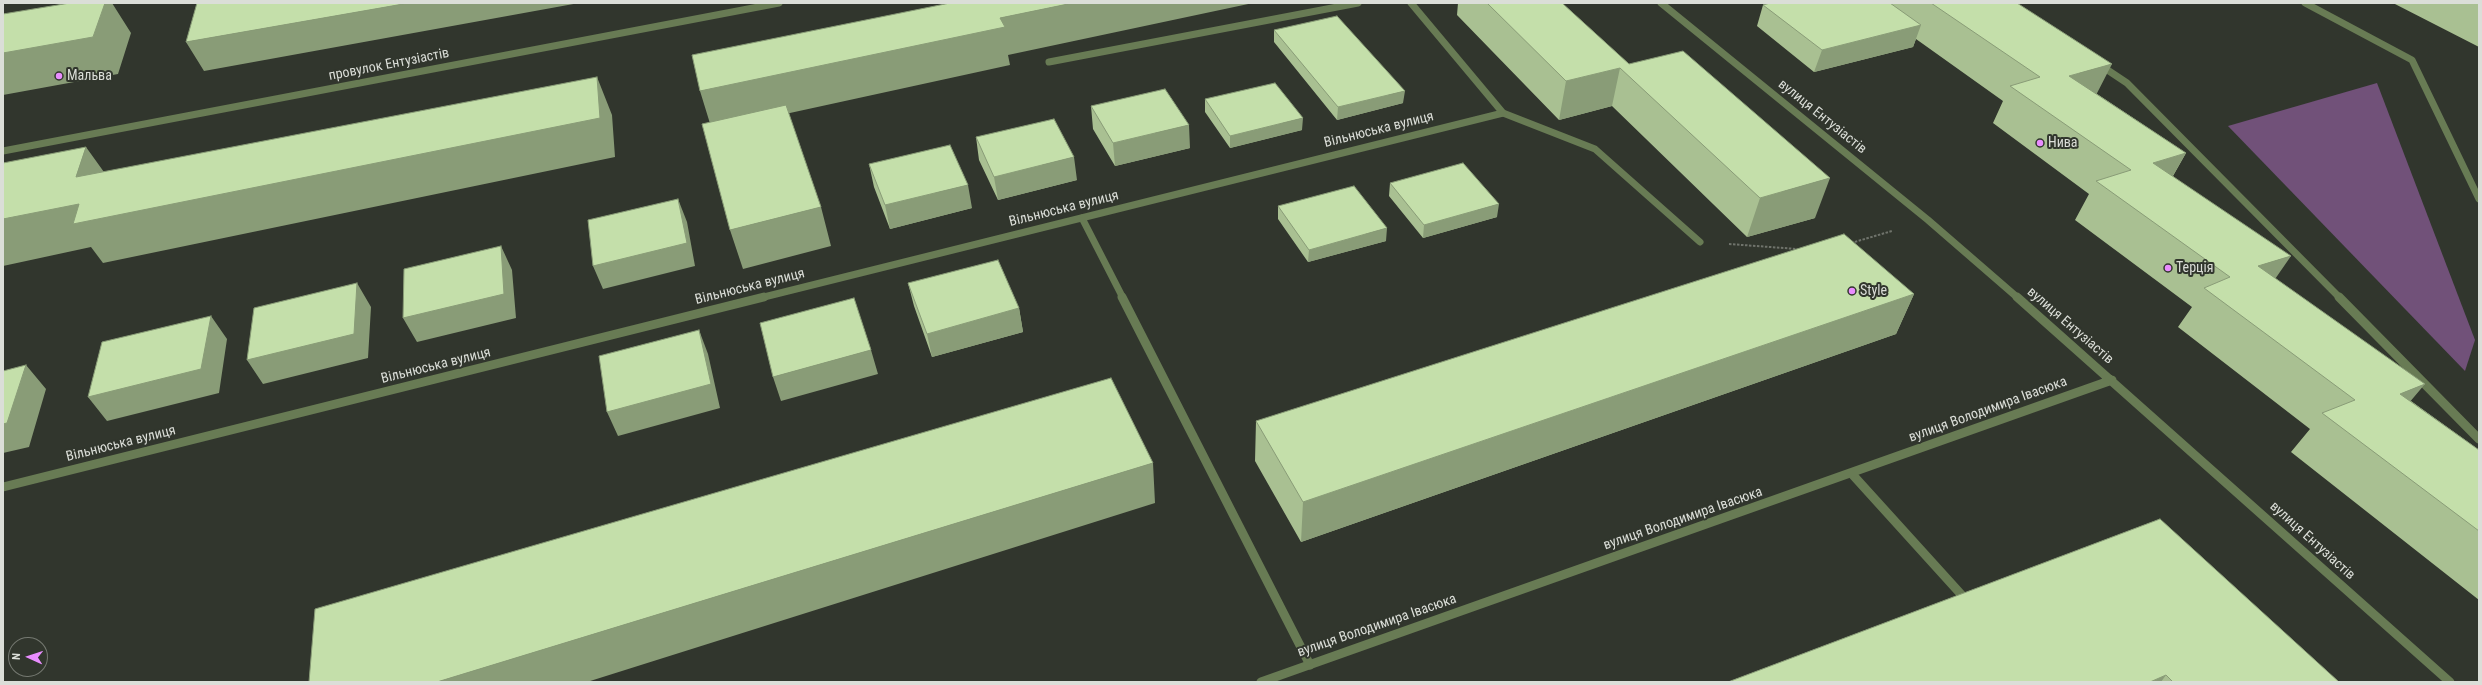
<!DOCTYPE html>
<html>
<head>
<meta charset="utf-8">
<style>
  body { margin:0 }
  #map { position:relative; width:2482px; height:685px; overflow:hidden; background:#31362d; font-family:"Roboto Condensed",sans-serif }
  canvas { display:block }
  .frame { position:absolute; inset:0; border:4px solid #dbded8; pointer-events:none }
  .north { position:absolute; left:8px; top:637px; width:40px; height:40px; box-sizing:border-box; background:#31362d; border:1px solid #757971; border-radius:50%; rotate:273deg; font-size:11px; font-weight:700; line-height:16px; text-align:center; color:#dbded8 }
  .north::after { content:''; display:block; margin:auto; width:14px; height:18px; background:#e98dfe; clip-path:polygon(50% 0,100% 100%,50% 72%,0 100%) }
</style>
</head>
<body>
<div id="map">
<canvas width="2482" height="685"></canvas>
<div class="frame"></div>
<div class="north">N</div>
</div>
<script>
const context = document.querySelector('canvas').getContext('2d');
context.lineJoin = 'round';
function fillPath(path, color) { context.fillStyle = color; context.fill(path, 'evenodd'); }
const toPath = rows => new Path2D(rows.map(r => 'M' + r).join(''));
function trace(path, color, width, dash) { context.strokeStyle = color; context.lineWidth = width; context.lineCap = dash ? 'butt' : 'round'; context.setLineDash(dash || []); context.stroke(path); }
function drawText(font, color, halo, rows, align = 'center') {
  context.font = font + ' "Roboto Condensed",sans-serif'; context.lineWidth = 4; context.setLineDash([]); context.textBaseline = 'middle'; context.strokeStyle = halo; context.fillStyle = color; for (const [text, x, y, turn = 0] of rows) {
    context.save(); context.translate(x, y); context.rotate((+turn || 0) * Math.PI / 180); context.textAlign = isNaN(turn) ? turn : align; if (halo) context.strokeText(text, 0, 0); context.fillText(text, 0, 0); context.restore();
  }
}
fillPath(toPath([
  [2377,83,2475,340,2465,371,2228,126]
]), '#715179');
trace(toPath([
  [1851,243,1892,231],
  [1729,244,1797,249]
]), '#6f736b', 2, [2.5, 1.5]);
trace(toPath([
  [1411,3,1503,113,1595,149,1700,242],
  [2305,3,2412,60,2479,199],
  [1049,62,1358,3],
  [2100,65,2127,83,2340,298],
  [1082,218,1123,298]
]), '#687b54', 7);
trace(toPath([
  [1122,297,1310,665],
  [2339,297,2479,439],
  [1852,474,1968,602]
]), '#687b54', 9);
trace(toPath([
  [1661,3,1928,220,2018,298],
  [3,151,779,3],
  [760,298,1503,113]
]), '#687b54', 7);
trace(toPath([
  [2017,297,2450,682],
  [3,487,764,297],
  [1261,682,2112,380]
]), '#687b54', 9);
fillPath(toPath([
  [1458,3,1562,3,1629,64,1815,218,1747,237,1612,106,1559,120,1457,15],
  [1770,3,2017,3,2097,94,2186,153,2173,176,2276,279,2411,401,2479,450,2479,600,2291,452,2310,429,2178,327,2192,307,2075,220,2089,194,1993,123,2003,101,1916,39,1913,47,1814,72,1757,26,1763,5],
  [2393,3,2479,3,2479,47],
  [1274,30,1403,103,1337,120,1274,42],
  [1205,99,1302,130,1230,148,1205,112],
  [1091,106,1190,148,1115,166,1093,129],
  [976,137,1077,180,998,200,979,160],
  [869,164,972,208,890,229,874,187],
  [1390,183,1497,217,1423,238,1389,196],
  [1278,206,1386,241,1308,262,1278,219],
  [908,283,1019,308,1023,332,932,357,914,306],
  [1914,294,1896,334,1301,542,1255,461,1256,421],
  [2160,519,2339,682,1728,682]
]), '#a9c092');
fillPath(toPath([
  [105,3,112,3,131,33,118,74,3,95,3,53],
  [409,3,579,3,204,71,186,42],
  [1073,3,1253,3,1008,55,1010,65,712,130,700,91,1000,18],
  [1921,25,1913,47,1814,72,1822,50],
  [2112,64,2093,101,2069,76],
  [1620,68,1612,106,1559,120,1566,81],
  [597,77,612,115,615,157,103,263,91,247,3,266,3,219],
  [1405,91,1403,103,1337,120,1338,107],
  [1303,118,1302,130,1230,148,1230,136],
  [1189,125,1190,148,1115,166,1113,143],
  [86,147,114,186,76,177],
  [2186,153,2164,191,2153,163],
  [1074,157,1077,180,998,200,994,177],
  [1830,178,1815,218,1747,237,1760,198],
  [968,185,972,208,890,229,885,205],
  [678,199,687,222,695,266,603,289,593,266],
  [1499,204,1497,217,1423,238,1424,225],
  [821,207,831,246,743,269,730,230],
  [1387,228,1386,241,1308,262,1309,250],
  [501,246,512,270,516,318,417,342,403,318],
  [2291,256,2264,295,2258,266],
  [357,283,371,307,368,358,263,384,247,360],
  [1914,294,1896,334,1301,542,1303,502],
  [1019,308,1023,332,932,357,927,334],
  [211,316,227,339,219,393,107,421,88,397],
  [699,330,708,354,720,408,618,436,607,412],
  [871,350,878,374,781,401,773,377],
  [26,365,46,389,29,447,3,453,3,424],
  [2425,384,2392,423,2400,394],
  [1153,463,1155,503,587,682,437,682],
  [2166,675,2161,682,2150,682]
]), '#899c77');
const building = toPath([
  [70,3,105,3,93,37,3,53,3,14,70,3],
  [197,3,409,3,186,42,197,3],
  [950,3,1073,3,1000,18,1005,27,700,91,692,55,950,3],
  [1487,3,1562,3,1629,64,1683,51,1830,178,1760,198,1620,68,1566,81,1487,3],
  [1770,3,1890,3,1921,25,1822,50,1763,5,1770,3],
  [1931,3,2017,3,2112,64,2069,76,2186,153,2153,163,2291,256,2258,266,2425,384,2400,394,2479,450,2479,531,2322,413,2355,400,2204,288,2230,277,2096,181,2131,170,2010,86,2040,77,1931,3],
  [1337,16,1405,91,1338,107,1274,30,1337,16],
  [597,77,600,118,73,224,79,204,3,219,3,163,86,147,76,177,597,77],
  [1275,83,1303,118,1230,136,1205,99,1275,83],
  [1165,89,1189,125,1113,143,1091,106,1165,89],
  [786,105,821,207,730,230,702,124,786,105],
  [1054,119,1074,157,994,177,976,137,1054,119],
  [950,145,968,185,885,205,869,164,950,145],
  [1463,163,1499,204,1424,225,1390,183,1463,163],
  [1354,186,1387,228,1309,250,1278,206,1354,186],
  [678,199,687,243,593,266,588,220,678,199],
  [1844,234,1914,294,1303,502,1256,421,1844,234],
  [501,246,504,294,403,318,404,269,501,246],
  [998,260,1019,308,927,334,908,283,998,260],
  [357,283,354,334,247,360,254,308,357,283],
  [854,298,871,350,773,377,760,323,854,298],
  [211,316,201,369,88,397,102,342,211,316],
  [699,330,711,384,607,412,599,356,699,330],
  [26,365,7,423,3,424,3,371,26,365],
  [1111,378,1153,463,437,682,309,682,315,609,1111,378],
  [2160,519,2339,682,2173,682,2166,675,2150,682,1728,682,2160,519]
]);
fillPath(building, '#c4dfaa');
trace(building, '#899c77', 1);
for (const [x, y, r, color] of [
  [59,76,4,"#e98dfe"],
  [2040,143,4,"#e98dfe"],
  [2168,268,4,"#e98dfe"],
  [1852,291,4,"#e98dfe"]
]) { const dot = new Path2D(); dot.arc(x, y, r, 0, 2 * Math.PI); context.fillStyle = color; context.fill(dot); trace(dot, '#31362d', 1.5); }
drawText('14px', '#dbded8', '#31362d', [
  ["провулок Ентузіастів",389,65,-11],
  ["вулиця Ентузіастів",1822,117,39],
  ["Вільнюська вулиця",1379,130,-14],
  ["Вільнюська вулиця",1064,209,-14],
  ["Вільнюська вулиця",750,287,-14],
  ["вулиця Ентузіастів",2070,326,41],
  ["Вільнюська вулиця",436,366,-14],
  ["вулиця Володимира Івасюка",1988,410,-20],
  ["Вільнюська вулиця",121,444,-14],
  ["вулиця Володимира Івасюка",1683,519,-19],
  ["вулиця Ентузіастів",2312,541,42],
  ["вулиця Володимира Івасюка",1377,626,-19]
]);
drawText('14px', '#dbded8', '#31362d', [
  ["Мальва",67,76],
  ["Нива",2048,143],
  ["Терція",2176,268],
  ["Style",1860,291]
], 'left');
</script>
</body>
</html>
